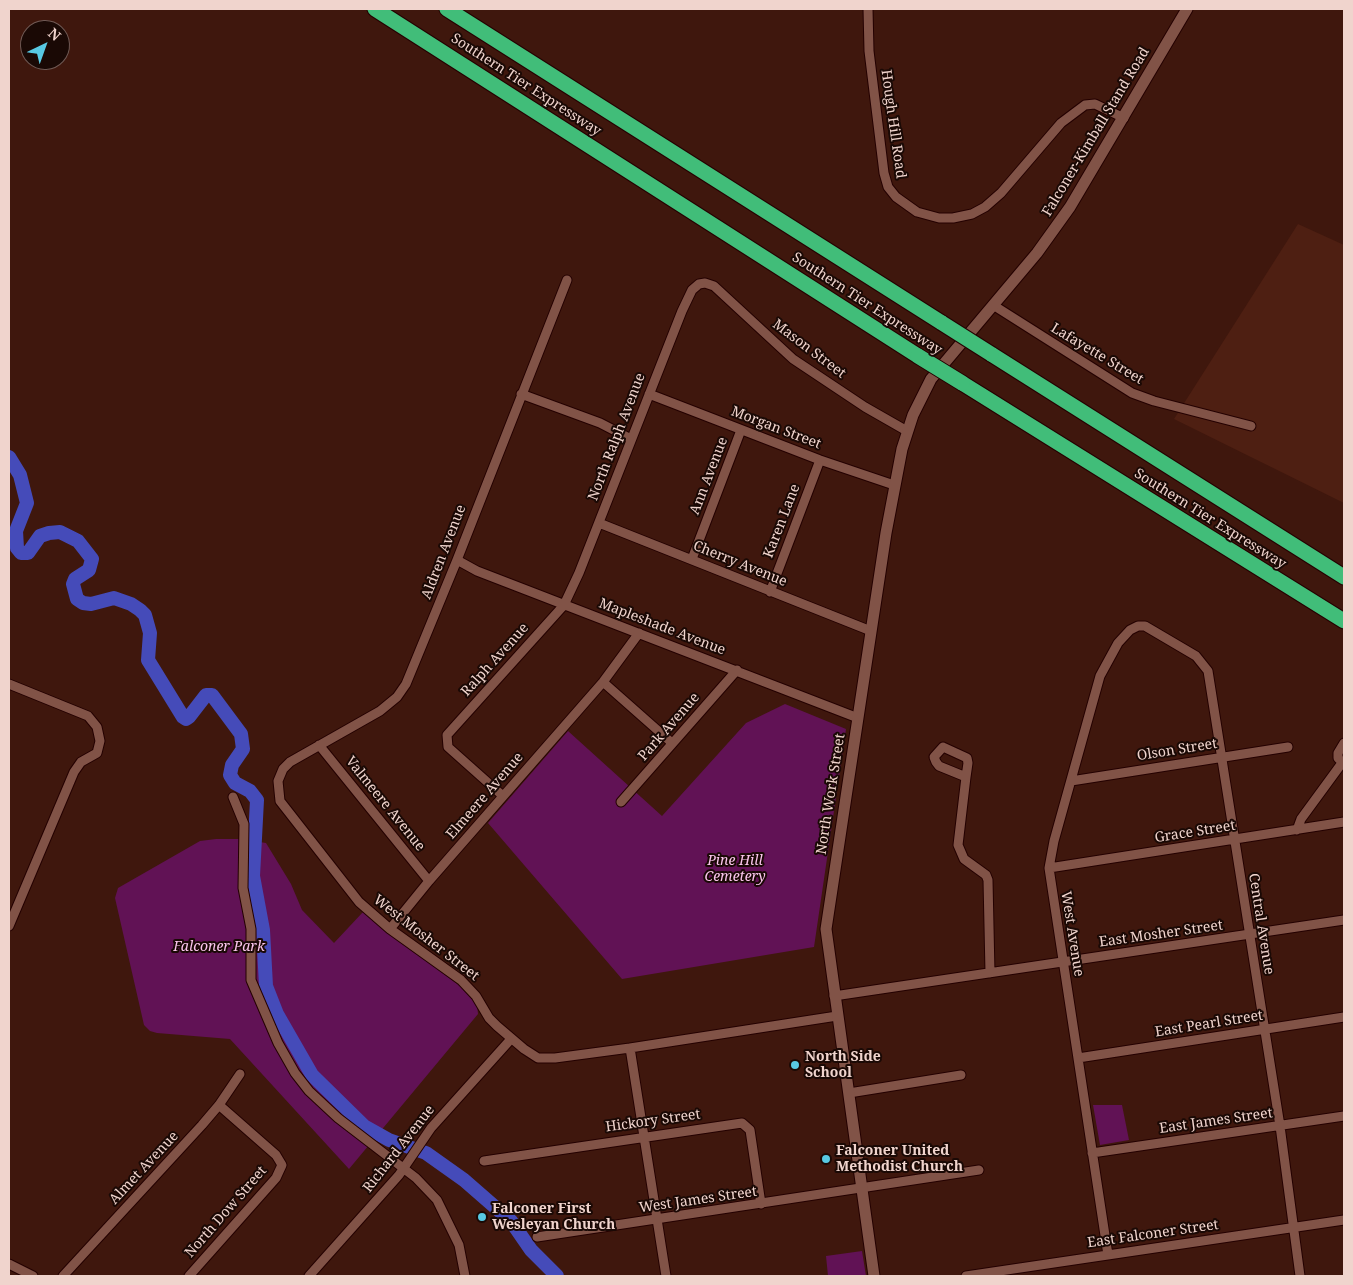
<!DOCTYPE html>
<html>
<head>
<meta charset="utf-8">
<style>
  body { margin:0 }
  #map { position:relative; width:1353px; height:1285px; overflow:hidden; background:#3f170d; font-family:"Noto Serif",serif }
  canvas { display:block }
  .frame { position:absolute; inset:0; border:10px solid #f0d4cd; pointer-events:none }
  .north { position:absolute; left:20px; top:20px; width:50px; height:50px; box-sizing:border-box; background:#1a0905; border:1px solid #705a55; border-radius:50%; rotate:42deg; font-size:14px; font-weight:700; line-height:20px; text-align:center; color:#f0d4cd }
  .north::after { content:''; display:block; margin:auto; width:18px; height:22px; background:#58c9e3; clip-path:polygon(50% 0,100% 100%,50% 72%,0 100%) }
</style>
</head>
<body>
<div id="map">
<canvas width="1353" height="1285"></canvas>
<div class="frame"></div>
<div class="north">N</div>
</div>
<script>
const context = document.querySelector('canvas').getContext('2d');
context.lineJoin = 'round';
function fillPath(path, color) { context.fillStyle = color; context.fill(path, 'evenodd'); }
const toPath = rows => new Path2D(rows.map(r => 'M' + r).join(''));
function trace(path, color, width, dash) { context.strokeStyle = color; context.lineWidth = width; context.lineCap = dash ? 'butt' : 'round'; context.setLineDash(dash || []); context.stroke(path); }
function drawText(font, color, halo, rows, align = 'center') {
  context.font = font + ' "Noto Serif",serif'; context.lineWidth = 4; context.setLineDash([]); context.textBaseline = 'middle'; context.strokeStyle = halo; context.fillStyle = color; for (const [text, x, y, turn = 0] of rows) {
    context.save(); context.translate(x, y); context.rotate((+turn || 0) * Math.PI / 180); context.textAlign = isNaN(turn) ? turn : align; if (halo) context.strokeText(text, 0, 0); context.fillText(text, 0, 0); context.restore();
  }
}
fillPath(toPath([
  [1298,224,1344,245,1344,503,1174,419]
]), '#4e1f12');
fillPath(toPath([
  [785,704,846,729,814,947,622,979,488,823,568,731,662,816,746,723],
  [216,839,241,839,266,843,291,884,302,910,334,943,363,912,461,987,477,1005,478,1014,349,1169,230,1039,157,1033,150,1031,144,1025,115,898,118,888,200,841],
  [1093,1105,1122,1105,1129,1140,1100,1145],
  [862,1251,866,1276,828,1276,826,1256]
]), '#611255');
trace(toPath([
  [9,457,20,475,27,503,16,531,17,548,21,553,28,553,40,536,49,533,60,532,78,541,92,559,89,570,75,579,73,584,77,599,83,603,91,604,114,598,131,604,140,610,145,615,150,633,148,660,183,717,186,719,189,717,206,695,212,695,241,734,243,749,232,765,230,775,235,783,250,791,257,800,253,876,263,930,266,986,277,1014,312,1075,364,1126,389,1140,426,1153,464,1180,511,1221,531,1250,557,1276]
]), '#454bb9', 14);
const street = toPath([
  [868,9,869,51,884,173,888,187,896,197,917,212,939,218,953,218,972,214,985,207,1001,193,1061,123,1085,105,1095,104,1124,118],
  [567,280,457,560,406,684,397,697,380,711,290,762,283,769,278,781,280,801,359,902,390,929,461,980,476,996,489,1018,497,1026,524,1049,538,1058,555,1058,630,1048,837,1016],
  [993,305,1132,393,1154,401,1251,426],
  [521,394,600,423,631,439],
  [649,394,820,460,894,485],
  [599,523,871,631],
  [692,559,741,430],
  [457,560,477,571,858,718],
  [770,592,820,460],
  [603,682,672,743],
  [9,684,88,716,97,727,100,741,97,753,81,762,74,772,9,926],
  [1344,743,1338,753,1338,758,1344,764],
  [319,745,429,881],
  [943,747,967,758,968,763,966,777,939,766,936,762,934,757,943,747],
  [966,777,958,845,964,859,986,875,988,880,990,973],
  [1071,781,1288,747],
  [503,796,448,747,447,735,564,605,579,573,682,311,692,290,699,284,705,283,714,286,793,359,865,407,907,431],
  [233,797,244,824,243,888,251,929,251,980,278,1043,295,1073,309,1091,338,1118,416,1178,437,1200,459,1245,465,1276],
  [621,802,737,670],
  [1297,830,1301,819,1342,763],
  [1049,868,1344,822],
  [390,929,429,881,603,682,639,633],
  [834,996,1344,920],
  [630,1048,666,1276],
  [1078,1058,1344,1017],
  [849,1093,961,1075],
  [1092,1153,1344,1116],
  [484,1161,742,1123,750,1130,761,1204],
  [537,1237,979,1170],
  [1108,1255,1049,868,1054,841,1100,676,1118,643,1130,630,1138,626,1145,626,1196,656,1208,671,1280,1126,1300,1276],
  [9,1264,33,1276],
  [63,1276,202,1125,219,1105,240,1074],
  [189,1276,276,1178,282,1165,276,1155,219,1105],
  [309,1276,399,1175,431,1128,511,1039],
  [966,1276,1344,1220]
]);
const secondary = toPath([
  [874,1276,826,929,886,533,902,449,913,415,931,379,1037,253,1070,207,1187,9]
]);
const highway = toPath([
  [375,9,918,356],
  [447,9,942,323],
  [991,354,1344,577],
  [962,383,1344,621]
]);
trace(street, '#240100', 11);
trace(secondary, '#240100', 13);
trace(highway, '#240100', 17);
trace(street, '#815347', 9);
trace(secondary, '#815347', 11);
trace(highway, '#41bd79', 15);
const highwayBridge = toPath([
  [942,323,991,354],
  [918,356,962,383]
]);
trace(highwayBridge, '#240100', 17, []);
trace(highwayBridge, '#41bd79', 15);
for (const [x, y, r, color] of [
  [795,1065,5,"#58c9e3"],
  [826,1159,5,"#58c9e3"],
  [482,1217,5,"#58c9e3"]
]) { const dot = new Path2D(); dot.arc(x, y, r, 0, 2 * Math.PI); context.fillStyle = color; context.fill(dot); trace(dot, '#1a0905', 2); }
drawText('14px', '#f0d4cd', '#1a0905', [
  ["Southern Tier Expressway",526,85,33],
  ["Hough Hill Road",893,124,82],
  ["Falconer-Kimball Stand Road",1096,132,-59],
  ["Southern Tier Expressway",867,304,33],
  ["Mason Street",809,349,37],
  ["Lafayette Street",1097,354,31],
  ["Morgan Street",776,428,21],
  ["North Ralph Avenue",617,437,-69],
  ["Ann Avenue",709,476,-69],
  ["Southern Tier Expressway",1210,519,32],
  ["Karen Lane",782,521,-69],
  ["Aldren Avenue",444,552,-69],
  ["Cherry Avenue",740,564,22],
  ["Mapleshade Avenue",662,627,21],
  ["Ralph Avenue",495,660,-48],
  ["Park Avenue",669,727,-49],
  ["Olson Street",1177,750,-9],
  ["North Work Street",831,794,-81],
  ["Elmeere Avenue",485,796,-49],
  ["Valmeere Avenue",385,804,51],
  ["Grace Street",1195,832,-9],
  ["Central Avenue",1261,924,81],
  ["West Avenue",1072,934,81],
  ["East Mosher Street",1161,934,-8],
  ["West Mosher Street",426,938,38],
  ["East Pearl Street",1209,1024,-9],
  ["Hickory Street",653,1121,-8],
  ["East James Street",1216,1121,-8],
  ["Richard Avenue",399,1149,-52],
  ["Almet Avenue",144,1168,-47],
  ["West James Street",698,1200,-8],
  ["North Dow Street",226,1212,-49],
  ["East Falconer Street",1153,1234,-8]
]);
drawText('italic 14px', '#fbc5ed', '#1a0905', [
  ["Pine Hill",735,861],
  ["Cemetery",735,877],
  ["Falconer Park",219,947]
]);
drawText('bold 14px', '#f0d4cd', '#1a0905', [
  ["North Side",805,1057],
  ["School",805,1073],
  ["Falconer United",836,1151],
  ["Methodist Church",836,1167],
  ["Falconer First",492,1209],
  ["Wesleyan Church",492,1225]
], 'left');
</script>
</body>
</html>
